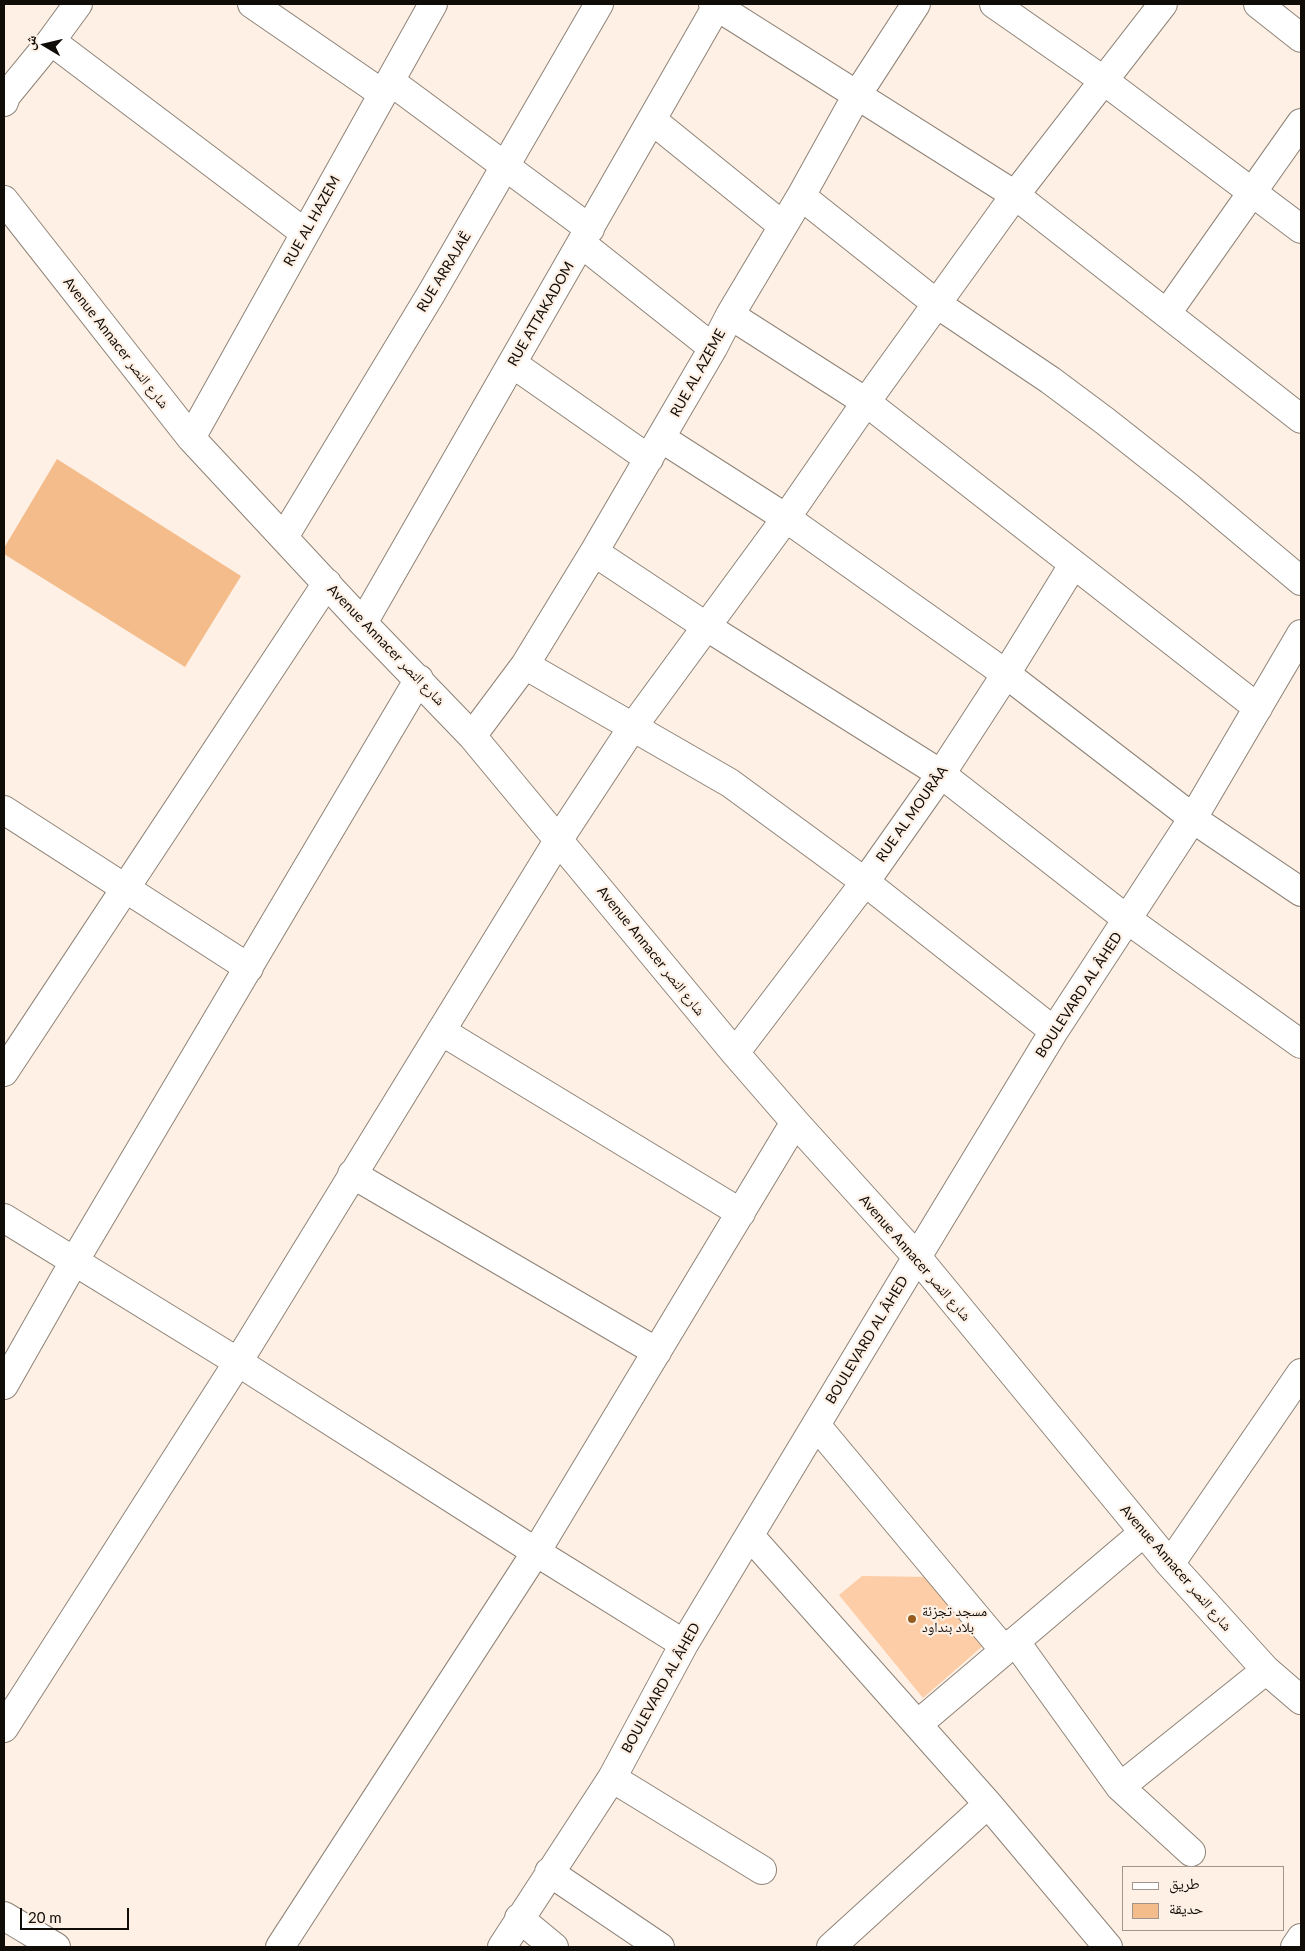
<!DOCTYPE html>
<html>
<head>
<meta charset="utf-8">
<style>
  body { margin:0 }
  #map { position:relative; width:1305px; height:1951px; overflow:hidden; background:#fef0e4; font-family:Lato,"Noto Naskh Arabic",sans-serif }
  canvas { display:block }
  .frame { position:absolute; inset:0; border:5px solid #100c08; pointer-events:none }
  .legend { position:absolute; left:1122px; top:1866px; width:162px; height:65px; box-sizing:border-box; background:#fef0e4; border:1px solid #9f958c; margin:0; padding:6px 9px; list-style:none; font-size:15px; color:#100c08 }
  .legend li { display:flex; align-items:center; gap:10px; height:25px }
  .legend b { width:25px; border:1px solid #9f958c }
  .north { position:absolute; left:20px; top:20px; width:50px; height:50px; -webkit-text-stroke:4px #fef0e4; paint-order:stroke; rotate:279deg; font-size:14px; font-weight:700; line-height:20px; text-align:center; color:#100c08 }
  .north::after { content:''; display:block; margin:auto; width:18px; height:22px; background:#100c08; clip-path:polygon(50% 0,100% 100%,50% 72%,0 100%) }
  .scale { position:absolute; left:20px; top:1908px; width:109px; height:22px; box-sizing:border-box; border:2px solid #100c08; border-top:0; padding-left:6px; font-size:15px; line-height:18px; white-space:nowrap; color:#100c08; -webkit-text-stroke:4px #fef0e4; paint-order:stroke }
</style>
</head>
<body>
<div id="map">
<canvas width="1305" height="1951"></canvas>
<div class="frame"></div>
<ul class="legend">
<li><b style="height:6px;background:#fff"></b>طريق</li>
<li><b style="height:14px;background:#f4bb8b"></b>حديقة</li>
</ul>
<div class="north">ش</div>
<div class="scale">20 m</div>
</div>
<script>
const context = document.querySelector('canvas').getContext('2d');
context.lineJoin = 'round';
function fillPath(path, color) { context.fillStyle = color; context.fill(path, 'evenodd'); }
const toPath = rows => new Path2D(rows.map(r => 'M' + r).join(''));
function trace(path, color, width, dash) { context.strokeStyle = color; context.lineWidth = width; context.lineCap = dash ? 'butt' : 'round'; context.setLineDash(dash || []); context.stroke(path); }
function drawText(font, color, halo, rows, align = 'center') {
  context.font = font + ' Lato,"Noto Naskh Arabic",sans-serif'; context.lineWidth = 4.5; context.setLineDash([]); context.textBaseline = 'middle'; context.strokeStyle = halo; context.fillStyle = color; for (const [text, x, y, turn = 0] of rows) {
    context.save(); context.translate(x, y); context.rotate((+turn || 0) * Math.PI / 180); context.textAlign = isNaN(turn) ? turn : align; if (halo) context.strokeText(text, 0, 0); context.fillText(text, 0, 0); context.restore();
  }
}
fillPath(toPath([
  [57,459,241,576,185,667,4,554,4,548]
]), '#f4bb8b');
fillPath(toPath([
  [862,1576,931,1577,985,1644,923,1698,839,1595]
]), '#fccda6');
const street = toPath([
  [252,4,383,94],
  [713,4,1015,195,1301,419],
  [994,4,1103,80,1301,229],
  [1258,4,1301,38],
  [51,41,305,233],
  [390,81,590,229],
  [4,102,6,96,51,41,78,4],
  [652,120,783,226],
  [801,196,937,304,1050,380,1105,421,1190,488,1301,581],
  [4,200,191,438,363,623,472,736,735,1053,795,1122,917,1257,1170,1564,1266,1670,1301,1700],
  [582,244,713,348],
  [1167,313,1301,123],
  [730,315,866,402,1258,708],
  [513,364,649,459],
  [191,438,433,4],
  [661,438,786,518,1006,674,1193,818],
  [284,537,431,294,599,4],
  [594,552,707,627,941,774,1128,920,1301,1044],
  [363,623,718,4],
  [525,665,730,783,865,882,1054,1031],
  [472,736,525,665,594,552,713,348,730,315,801,196,857,95,916,4],
  [4,810,249,968],
  [1193,819,1301,892],
  [441,1031,741,1213],
  [735,1053,865,882,941,774,1006,674,1073,565],
  [4,1072,327,583],
  [352,1174,657,1352],
  [4,1218,238,1362,536,1552,684,1644],
  [4,1385,75,1260,419,679],
  [816,1425,1004,1650],
  [750,1536,988,1804,1108,1947],
  [1170,1564,1301,1373],
  [1015,1641,1120,1787,1191,1852],
  [918,1724,1143,1533],
  [4,1728,238,1362,559,839,632,728,786,518,866,402,1015,195,1163,4],
  [612,1778,762,1870],
  [1120,1787,1266,1670],
  [549,1872,660,1947],
  [4,1916,56,1947],
  [519,1918,554,1947],
  [280,1947,536,1552,795,1122],
  [502,1947,612,1778,684,1644,917,1257,1054,1031,1193,818,1301,634],
  [831,1947,988,1804],
  [1295,1947,1301,1938]
]);
trace(street, '#8e8277', 30);
trace(street, '#fff', 28);
for (const [x, y, r, color] of [
  [912,1619,5,"#985b1d"]
]) { const dot = new Path2D(); dot.arc(x, y, r, 0, 2 * Math.PI); context.fillStyle = color; context.fill(dot); trace(dot, '#fef0e4', 2); }
drawText('14px', '#100c08', '#fef0e4', [
  ["RUE AL HAZEM",312,221,-61],
  ["RUE ARRAJAË",444,272,-59],
  ["RUE ATTAKADOM",541,314,-60],
  ["Avenue Annacer شارع النصر",116,343,52],
  ["RUE AL AZEME",698,373,-61],
  ["Avenue Annacer شارع النصر",386,645,46],
  ["RUE AL MOURÂA",912,814,-55],
  ["Avenue Annacer شارع النصر",651,951,51],
  ["BOULEVARD AL ÂHED",1079,995,-57],
  ["Avenue Annacer شارع النصر",915,1258,49],
  ["BOULEVARD AL ÂHED",867,1340,-59],
  ["Avenue Annacer شارع النصر",1176,1568,49],
  ["BOULEVARD AL ÂHED",661,1688,-61]
]);
drawText('14px', '#100c08', '#fef0e4', [
  ["مسجد تجزئة",922,1611],
  ["بلاد بنداود",922,1627]
], 'left');
</script>
</body>
</html>
